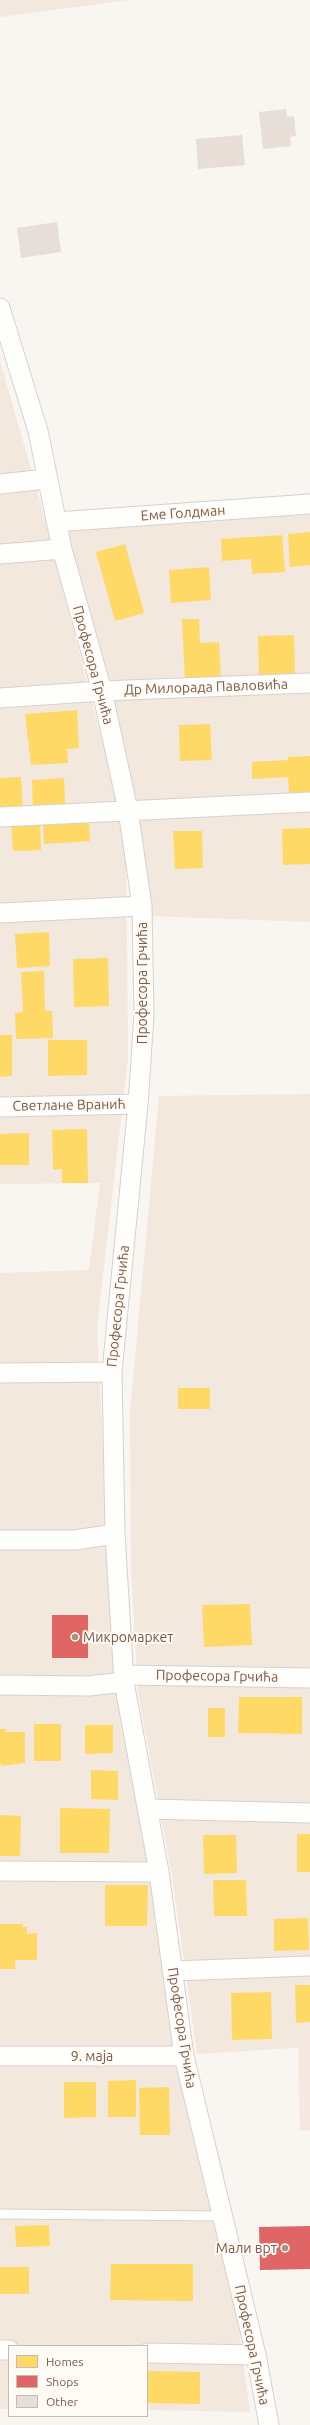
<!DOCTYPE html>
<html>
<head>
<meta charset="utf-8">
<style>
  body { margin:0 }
  #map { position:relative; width:310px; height:2425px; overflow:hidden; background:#f9f5f0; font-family:Ubuntu,sans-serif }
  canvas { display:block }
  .legend { position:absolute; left:8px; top:2345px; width:140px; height:72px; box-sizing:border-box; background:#fffaf3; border:1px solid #cabbb1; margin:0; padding:5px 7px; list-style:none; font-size:12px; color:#7a5c4d }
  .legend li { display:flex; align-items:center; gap:8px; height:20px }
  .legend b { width:20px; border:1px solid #cabbb1 }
</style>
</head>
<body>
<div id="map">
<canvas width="310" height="2425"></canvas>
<ul class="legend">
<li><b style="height:11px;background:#ffd966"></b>Homes</li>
<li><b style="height:11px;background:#e06666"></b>Shops</li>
<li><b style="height:11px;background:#e6ded7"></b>Other</li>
</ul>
</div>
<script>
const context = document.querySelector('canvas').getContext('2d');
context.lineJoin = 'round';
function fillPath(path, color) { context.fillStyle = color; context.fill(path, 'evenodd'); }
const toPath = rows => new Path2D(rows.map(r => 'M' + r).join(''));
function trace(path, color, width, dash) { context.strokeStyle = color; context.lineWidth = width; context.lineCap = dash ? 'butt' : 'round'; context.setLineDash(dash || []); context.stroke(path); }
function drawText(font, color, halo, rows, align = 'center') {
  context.font = font + ' Ubuntu,sans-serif'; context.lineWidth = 4; context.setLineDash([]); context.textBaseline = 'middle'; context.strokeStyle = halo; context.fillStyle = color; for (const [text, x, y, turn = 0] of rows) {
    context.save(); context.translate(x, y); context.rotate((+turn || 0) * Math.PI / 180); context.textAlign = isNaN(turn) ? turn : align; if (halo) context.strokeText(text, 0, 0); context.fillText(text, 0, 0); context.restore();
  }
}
fillPath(toPath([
  [0,0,129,0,0,17],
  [0,361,39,497,126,833,128,1059,97,1326,113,1641,219,2178,250,2412,252,2425,250,2412,147,2410,147,2346,9,2346,9,2409,0,2409,0,1273,89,1270,100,1183,0,1184],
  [310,509,310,922,150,916,137,820,66,522],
  [310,1094,310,2047,197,2054,172,1876,138,1692,131,1570,130,1413,159,1096]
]), '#f2e8de');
fillPath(toPath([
  [310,2040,310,2130,300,2131,298,2041]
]), '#f6e8e1');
fillPath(toPath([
  [310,532,310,565,290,567,288,534],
  [282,535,285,572,252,574,251,559,222,561,221,539],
  [125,544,144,613,115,621,96,552],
  [209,567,211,600,171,603,169,570],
  [182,619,199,619,200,643,219,642,221,680,185,682],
  [294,635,295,673,259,675,258,636],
  [77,710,79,748,67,749,68,763,31,765,25,714],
  [210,724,212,760,180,761,179,725],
  [310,756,310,793,289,793,288,777,252,779,252,762,288,760,288,757],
  [21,777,23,809,0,810,0,778],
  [64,778,65,807,33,809,32,780],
  [89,818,90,841,44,844,43,821],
  [40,821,41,850,13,851,11,823],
  [310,828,310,864,283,865,282,829],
  [173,831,202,831,203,868,175,869],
  [49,932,50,966,17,968,15,934],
  [108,958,109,1006,74,1007,73,959],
  [44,971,45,1011,52,1011,53,1038,16,1039,15,1013,23,1012,21,972],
  [0,1035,12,1035,12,1076,0,1077],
  [48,1040,87,1040,87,1075,48,1076],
  [87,1129,88,1183,62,1183,62,1169,53,1170,52,1130],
  [29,1133,29,1165,0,1165,0,1134],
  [178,1388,210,1388,210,1409,178,1409],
  [250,1604,252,1645,204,1647,202,1605],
  [239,1697,302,1697,302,1734,238,1733],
  [208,1708,225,1708,225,1737,208,1737],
  [34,1724,61,1724,61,1761,34,1761],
  [85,1725,113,1725,113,1753,85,1754],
  [0,1729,6,1729,6,1732,25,1732,25,1763,2,1766,0,1763],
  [91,1770,118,1771,118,1800,91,1799],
  [60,1808,110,1809,109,1853,60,1853],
  [0,1815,21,1816,20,1856,0,1856],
  [297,1834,310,1834,310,1872,297,1872],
  [203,1835,236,1835,237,1873,204,1874],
  [213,1880,246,1880,247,1916,214,1916],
  [105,1885,148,1885,147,1926,105,1926],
  [308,1918,309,1950,274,1951,274,1919],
  [0,1924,23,1924,23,1927,27,1927,27,1934,37,1933,37,1960,15,1960,15,1969,0,1969],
  [295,1985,310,1985,310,2022,296,2023],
  [271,1992,272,2039,232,2040,231,1993],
  [136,2080,136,2117,108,2117,108,2081],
  [64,2082,96,2082,96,2117,64,2118],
  [169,2087,170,2135,140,2135,139,2088],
  [49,2225,50,2246,16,2247,15,2226],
  [111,2264,193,2264,193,2301,110,2300],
  [0,2267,29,2267,29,2294,0,2294],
  [147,2371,200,2372,200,2404,147,2403]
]), '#ffd966');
fillPath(toPath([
  [52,1615,88,1615,88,1658,52,1658],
  [310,2226,310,2269,260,2270,259,2227]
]), '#e06666');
fillPath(toPath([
  [286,109,287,117,294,116,296,136,290,137,291,146,263,149,259,112],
  [242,135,245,165,198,169,196,139],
  [57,222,61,252,21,258,17,228]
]), '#e6ded7');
const service = toPath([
  [0,2214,222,2216]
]);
const minor = toPath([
  [0,308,38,431,62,549,102,691,128,810,142,906,144,1015,138,1104,112,1372,115,1534,124,1682,159,1872,184,2056,256,2355,269,2425],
  [0,484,46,479],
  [56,522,310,504],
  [0,554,62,549],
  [0,698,102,691,310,683],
  [0,817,310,802],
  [0,913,142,906],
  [0,1107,138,1104],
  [0,1373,112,1372],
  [0,1540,75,1540,115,1534],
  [124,1675,310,1678],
  [0,1685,89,1686,124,1682],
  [148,1809,310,1813],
  [0,1871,159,1872],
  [172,1971,310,1966],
  [0,2056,184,2056],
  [0,2350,9,2350],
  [147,2353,256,2355]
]);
trace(service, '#d7d1cb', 11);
trace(minor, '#d7d1cb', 21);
trace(service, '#fefefd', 9);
trace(minor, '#fefefd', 19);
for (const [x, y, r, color] of [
  [75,1637,4,"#a69286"],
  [285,2248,4,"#a69286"]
]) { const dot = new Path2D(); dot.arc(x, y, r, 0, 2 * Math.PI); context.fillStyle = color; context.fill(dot); trace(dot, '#fffaf3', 1.5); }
drawText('14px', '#7a5c4d', '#fffaf3', [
  ["Еме Голдман",183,513,-4],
  ["Професора Грчића",93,665,75],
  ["Др Милорада Павловића",206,687,-2],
  ["Професора Грчића",142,983,-90],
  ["Светлане Вранић",69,1105,-1],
  ["Професора Грчића",118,1306,-84],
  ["Професора Грчића",217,1676,1],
  ["Професора Грчића",182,2028,81],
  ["9. маја",92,2056],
  ["Професора Грчића",252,2345,78]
]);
drawText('14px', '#7a5c4d', '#fffaf3', [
  ["Микромаркет",83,1637],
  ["Мали врт",277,2248,"right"]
], 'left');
</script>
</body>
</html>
